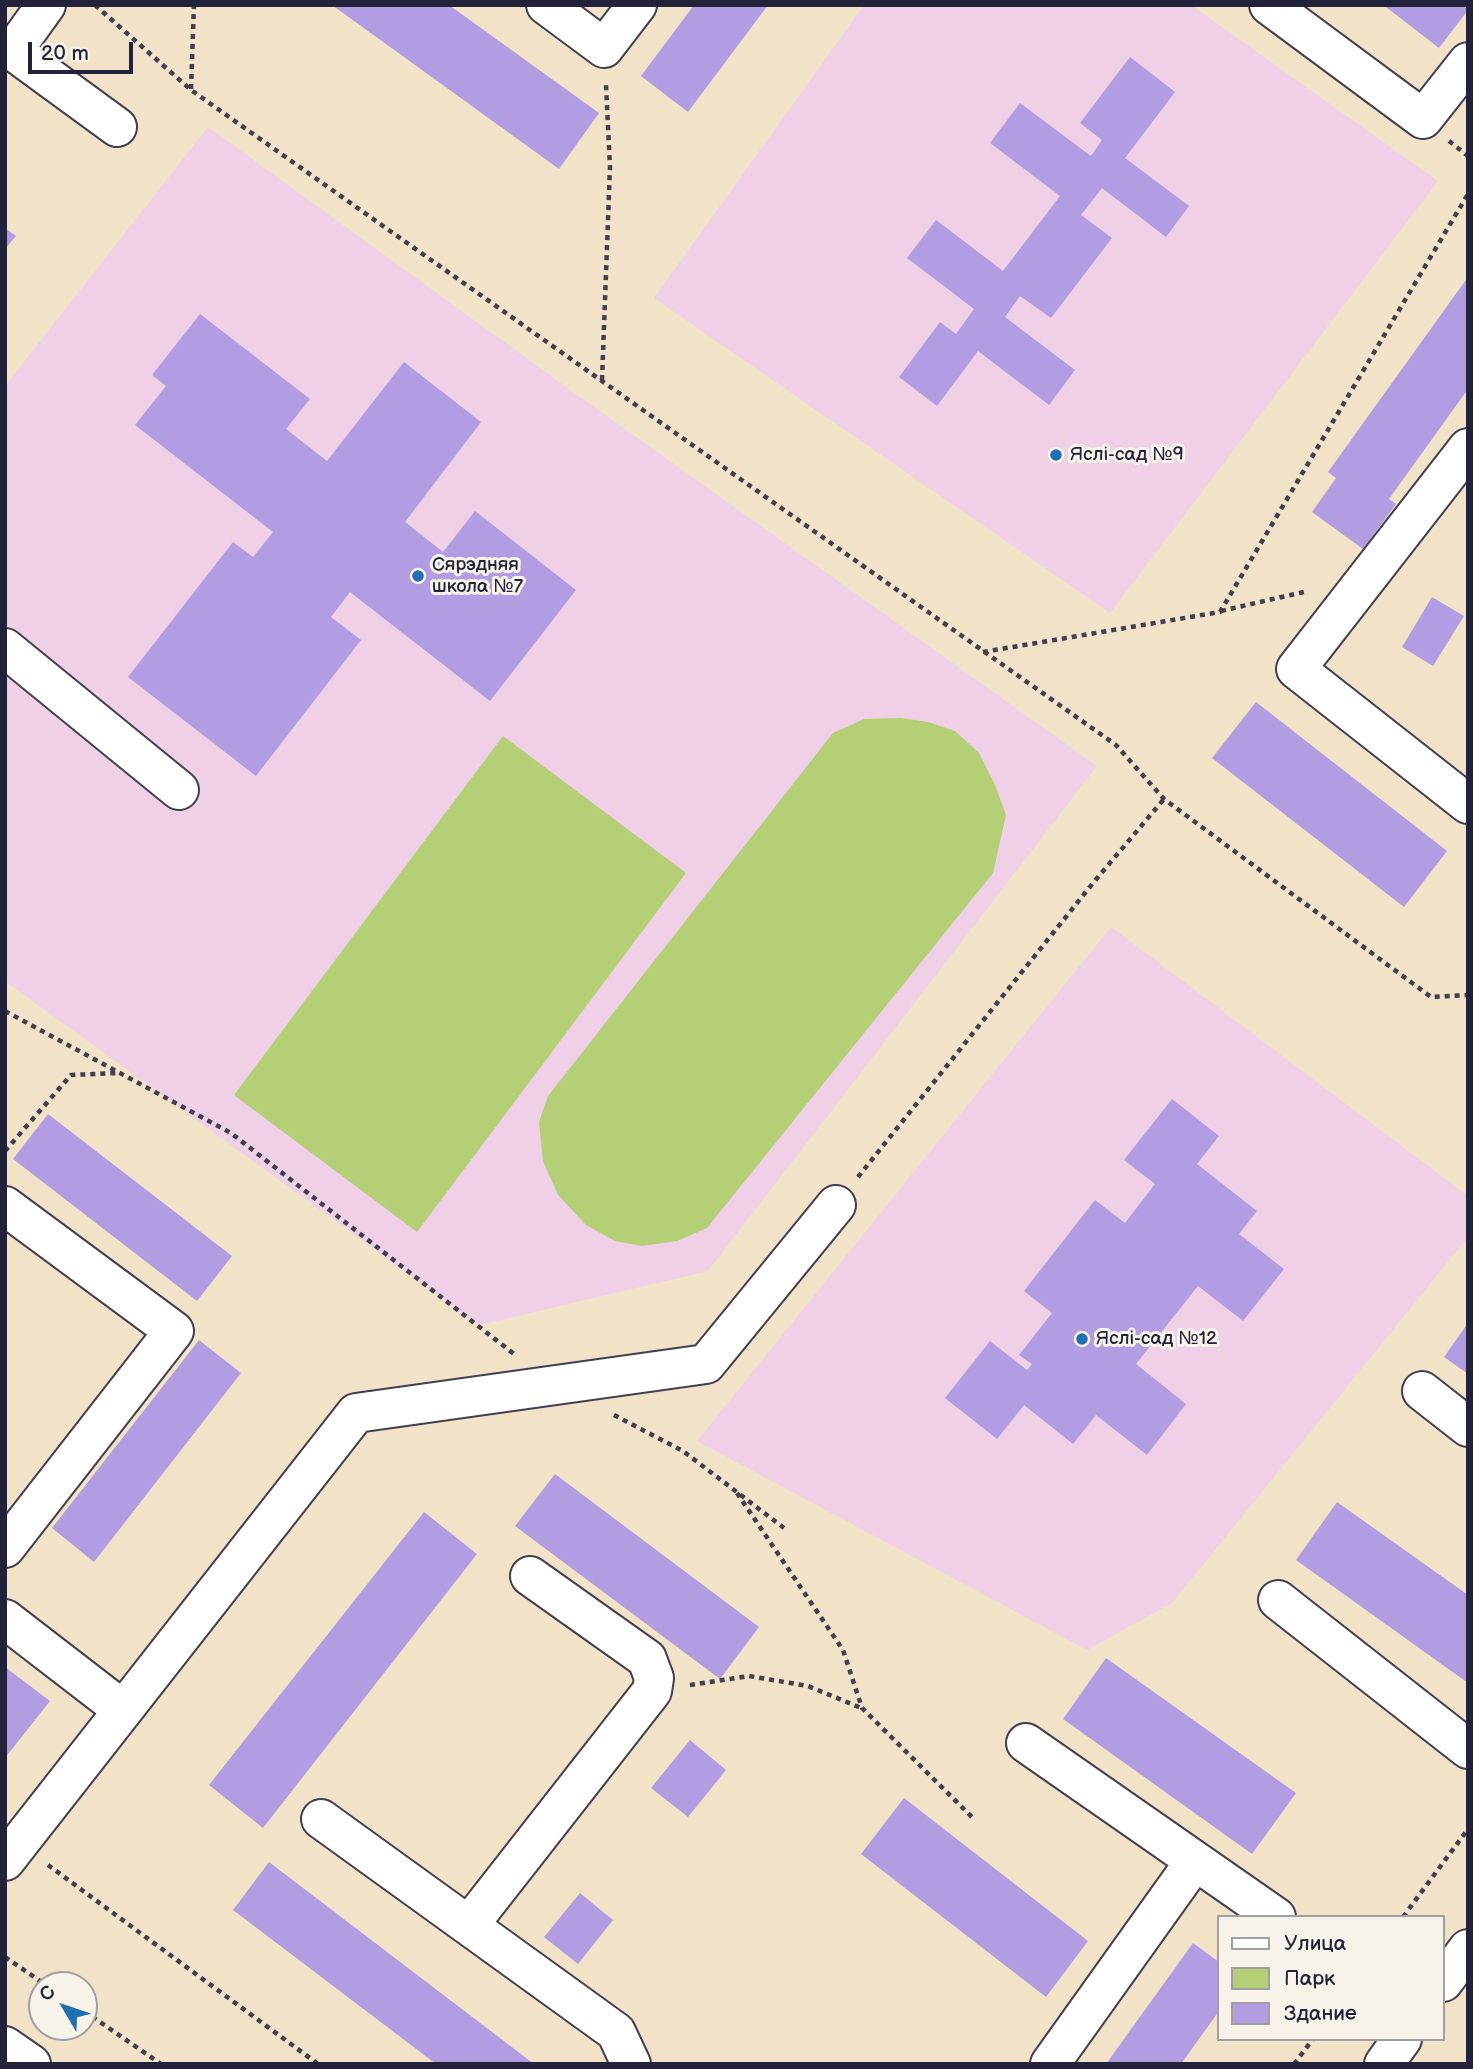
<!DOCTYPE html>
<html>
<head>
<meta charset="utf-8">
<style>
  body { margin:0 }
  #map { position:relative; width:1473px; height:2069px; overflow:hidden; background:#f2e2c7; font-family:"Balsamiq Sans",sans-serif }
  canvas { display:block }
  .frame { position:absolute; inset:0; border:7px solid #22223b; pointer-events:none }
  .legend { position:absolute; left:1217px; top:1915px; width:228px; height:126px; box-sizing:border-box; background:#f7f3e8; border:2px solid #a29fa3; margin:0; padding:9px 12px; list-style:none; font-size:21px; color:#22223b }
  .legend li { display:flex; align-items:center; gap:14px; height:35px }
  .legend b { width:35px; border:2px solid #a29fa3 }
  .north { position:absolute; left:28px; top:1971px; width:70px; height:70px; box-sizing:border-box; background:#f7f3e8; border:2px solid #a29fa3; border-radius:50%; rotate:309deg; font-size:19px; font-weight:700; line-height:28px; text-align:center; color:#22223b }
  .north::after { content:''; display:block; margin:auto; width:24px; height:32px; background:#1f6fb2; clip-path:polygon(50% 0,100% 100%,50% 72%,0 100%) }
  .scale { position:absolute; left:28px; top:42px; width:105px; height:32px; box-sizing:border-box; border:4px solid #22223b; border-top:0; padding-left:9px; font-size:21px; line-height:24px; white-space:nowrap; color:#22223b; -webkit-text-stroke:5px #f7f3e8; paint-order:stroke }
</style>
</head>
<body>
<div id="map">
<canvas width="1473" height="2069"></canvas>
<div class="frame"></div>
<ul class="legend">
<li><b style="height:9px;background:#fff"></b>Улица</li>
<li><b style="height:19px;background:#b4cf75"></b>Парк</li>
<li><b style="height:19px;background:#b29de2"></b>Здание</li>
</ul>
<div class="north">С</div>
<div class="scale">20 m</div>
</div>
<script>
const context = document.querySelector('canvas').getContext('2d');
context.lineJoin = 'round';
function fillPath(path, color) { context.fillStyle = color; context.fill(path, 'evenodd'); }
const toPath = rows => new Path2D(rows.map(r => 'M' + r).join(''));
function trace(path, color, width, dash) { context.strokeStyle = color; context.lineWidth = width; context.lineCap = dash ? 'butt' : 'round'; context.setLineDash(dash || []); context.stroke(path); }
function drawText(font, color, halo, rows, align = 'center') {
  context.font = font + ' "Balsamiq Sans",sans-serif'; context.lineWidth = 6; context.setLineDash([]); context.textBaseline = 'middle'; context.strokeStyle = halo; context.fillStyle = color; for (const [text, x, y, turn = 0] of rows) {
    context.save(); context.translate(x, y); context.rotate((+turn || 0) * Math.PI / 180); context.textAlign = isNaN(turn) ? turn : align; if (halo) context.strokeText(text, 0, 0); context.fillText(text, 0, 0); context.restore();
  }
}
fillPath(toPath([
  [864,5,1191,5,1438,181,1110,613,654,298],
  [208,127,555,379,1097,766,708,1271,479,1325,5,981,5,386],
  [1111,927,1468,1196,1468,1237,1172,1603,1087,1650,697,1441]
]), '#efd0e6');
fillPath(toPath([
  [901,718,928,722,955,731,979,753,995,785,1006,815,993,873,707,1228,677,1241,642,1246,615,1241,586,1225,558,1195,543,1161,539,1122,548,1096,833,733,864,719],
  [503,736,686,873,417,1232,234,1095]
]), '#b4cf75');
fillPath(toPath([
  [332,5,449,5,599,113,559,169],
  [694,5,768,5,688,112,641,76],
  [1387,5,1468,5,1468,10,1439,48,1386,7],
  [1130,57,1175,92,1125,158,1189,206,1166,237,1102,188,1081,215,1112,238,1051,318,1020,296,1005,317,1075,370,1049,405,978,351,937,406,899,377,940,322,956,334,974,309,907,258,936,220,1003,271,1060,196,990,143,1020,103,1091,156,1102,140,1080,123],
  [5,228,16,236,5,249],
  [1468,277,1468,389,1389,499,1396,504,1363,549,1312,512,1336,478,1328,472],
  [200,314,310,399,286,429,327,461,404,362,481,422,405,522,443,552,475,511,576,590,490,701,350,592,331,617,361,640,256,776,128,677,233,542,253,557,273,532,135,425,166,386,152,375],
  [1432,597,1464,616,1433,666,1402,647],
  [1256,702,1447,851,1404,907,1212,758],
  [1172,1099,1219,1136,1197,1164,1257,1211,1239,1234,1284,1269,1243,1321,1198,1286,1136,1364,1186,1404,1147,1455,1096,1415,1073,1444,1024,1405,997,1439,945,1398,990,1341,1027,1370,1032,1364,1019,1355,1052,1313,1024,1291,1095,1200,1125,1223,1155,1184,1124,1160],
  [48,1114,232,1256,197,1301,13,1159],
  [1468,1323,1468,1374,1444,1357],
  [199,1340,241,1373,94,1562,52,1528],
  [555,1474,759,1627,720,1679,515,1526],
  [1337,1502,1468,1595,1468,1683,1296,1560],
  [424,1512,477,1554,263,1828,209,1785],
  [1106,1658,1296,1793,1252,1854,1063,1719],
  [5,1667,50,1701,5,1758],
  [690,1740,726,1770,688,1817,651,1788],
  [904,1798,1088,1941,1046,1997,861,1854],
  [269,1862,391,1955,534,2064,436,2064,233,1910],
  [580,1893,613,1920,578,1964,544,1937],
  [1193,1943,1219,1962,1219,2011,1181,2064,1106,2064]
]), '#b29de2');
const minor = toPath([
  [46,5,13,51,117,127],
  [546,5,604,48,637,5],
  [1269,5,1423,119,1468,62],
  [1468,448,1296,669,1468,804],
  [5,648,179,790],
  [5,1206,174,1331,5,1548],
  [1422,1391,1468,1427],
  [1278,1600,1468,1749],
  [5,1619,123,1710],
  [1026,1743,1276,1917],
  [321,1819,616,2032,631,2064],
  [5,1861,356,1413,706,1364,836,1205],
  [469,1925,652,1691,654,1678,647,1659,530,1576],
  [1443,1982,1468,1949],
  [5,2046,31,2064],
  [1050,2064,1195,1861],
  [1384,2064,1402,2039]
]);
trace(minor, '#413f50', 42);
trace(toPath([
  [95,5,191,90,1116,745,1164,799,1431,997,1468,995],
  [191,89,194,5],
  [1449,141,1468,156],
  [602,380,610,167,606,85],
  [1221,611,1308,591],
  [983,652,1220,612,1468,194],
  [5,1011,231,1133,514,1354],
  [5,1151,71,1075,119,1073],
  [858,1177,1093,883,1164,799],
  [614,1415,683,1451,784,1528],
  [737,1493,843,1650,862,1708,975,1820],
  [690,1685,749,1676,808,1686,861,1708],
  [48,1865,318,2064],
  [1403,1917,1468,1829],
  [5,1957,46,1985],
  [84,2011,161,2064],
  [1294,2064,1313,2039]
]), '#413f50', 4.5, [5, 5]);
trace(minor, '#fff', 38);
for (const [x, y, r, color] of [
  [1056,455,7,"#1f6fb2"],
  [418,576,7,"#1f6fb2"],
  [1082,1339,7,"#1f6fb2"]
]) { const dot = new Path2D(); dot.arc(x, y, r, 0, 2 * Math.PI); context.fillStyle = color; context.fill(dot); trace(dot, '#f7f3e8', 2.5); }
drawText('19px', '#22223b', '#f7f3e8', [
  ["Яслі-сад №9",1070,455],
  ["Сярэдняя",432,565],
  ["школа №7",432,587],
  ["Яслі-сад №12",1096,1339]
], 'left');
</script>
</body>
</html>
